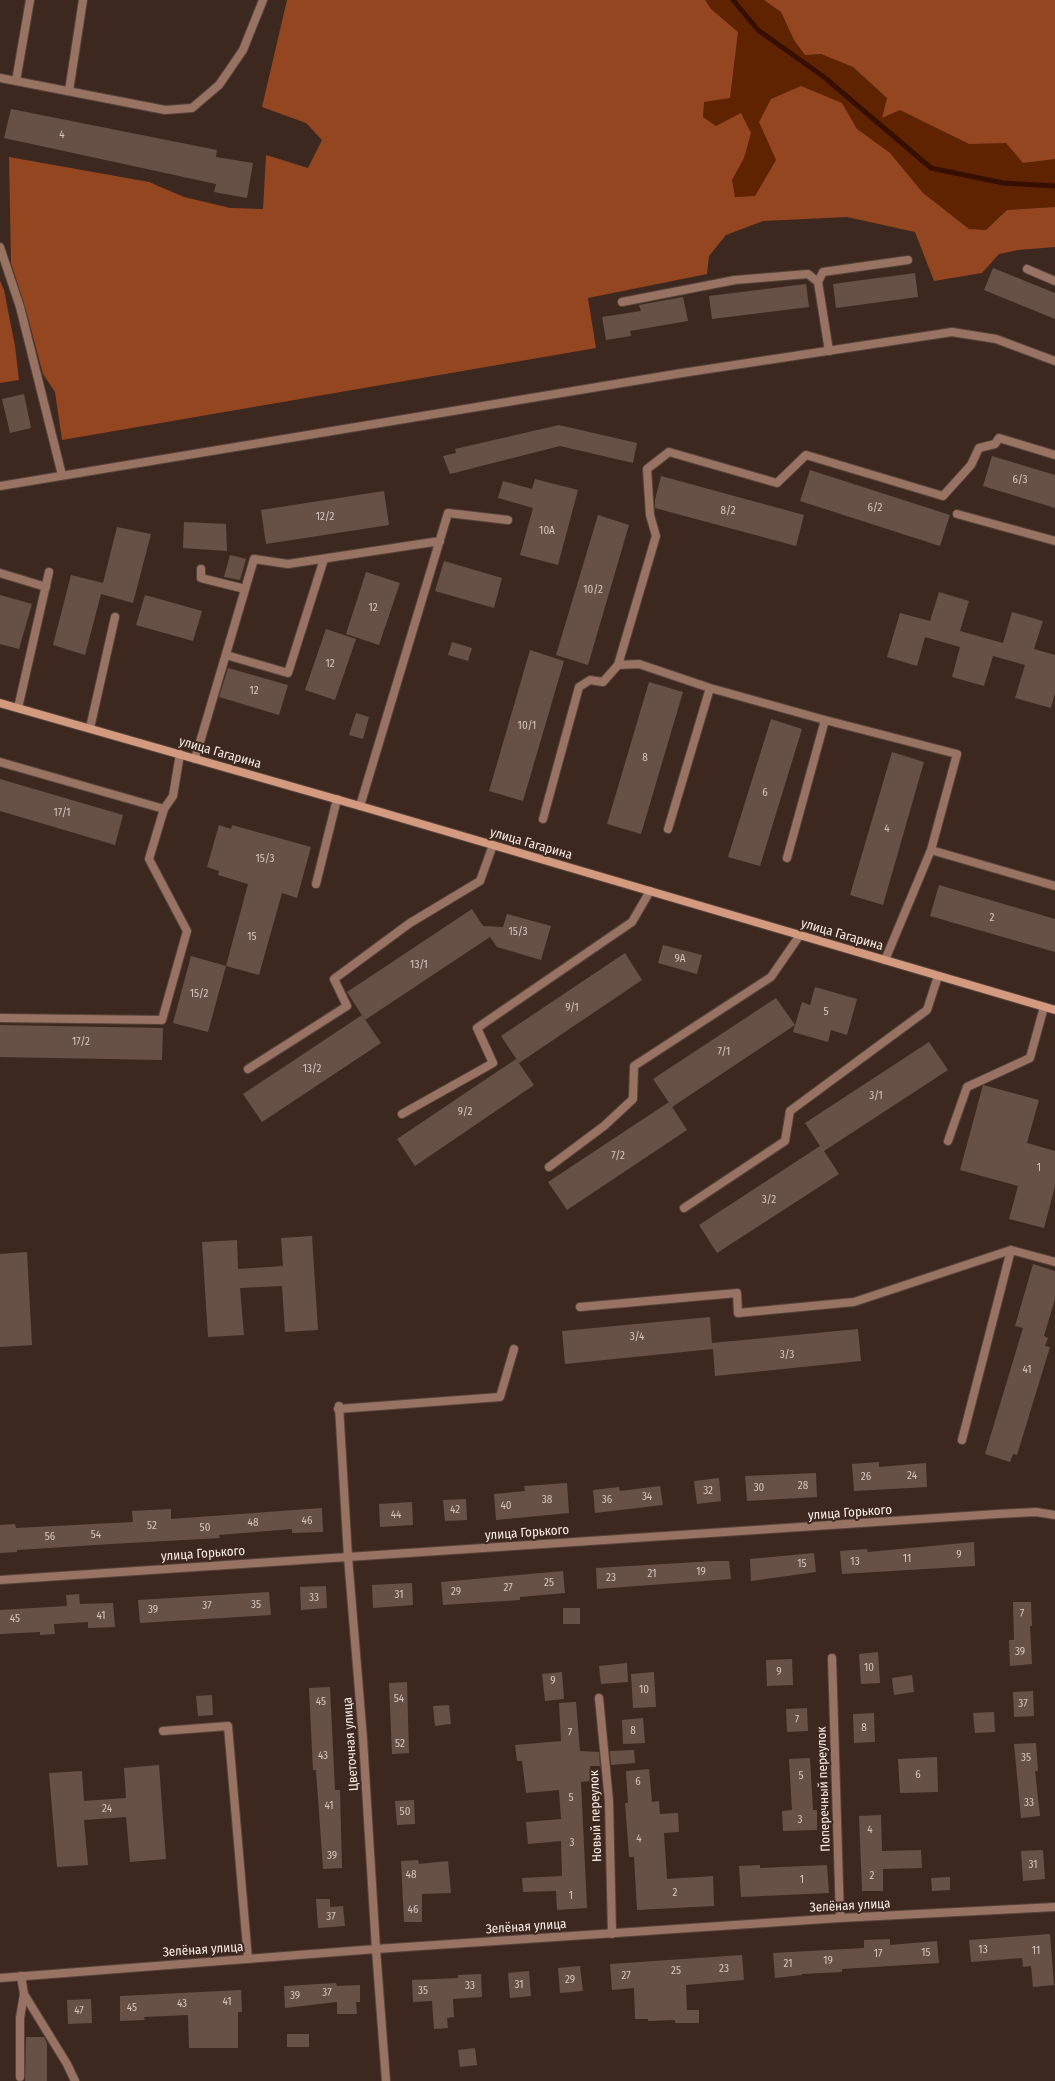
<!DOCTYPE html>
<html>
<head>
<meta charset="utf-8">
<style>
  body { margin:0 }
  canvas { display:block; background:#3d281f }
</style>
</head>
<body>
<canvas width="1055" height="2081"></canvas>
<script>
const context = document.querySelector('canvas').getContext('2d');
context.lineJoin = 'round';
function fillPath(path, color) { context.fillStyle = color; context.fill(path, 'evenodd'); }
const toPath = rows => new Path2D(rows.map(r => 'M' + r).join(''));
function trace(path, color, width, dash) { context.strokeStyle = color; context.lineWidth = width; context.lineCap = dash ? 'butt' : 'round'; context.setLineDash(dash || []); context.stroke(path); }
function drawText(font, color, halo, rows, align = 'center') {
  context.font = font + ' "Fira Sans Condensed",sans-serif'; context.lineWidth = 4; context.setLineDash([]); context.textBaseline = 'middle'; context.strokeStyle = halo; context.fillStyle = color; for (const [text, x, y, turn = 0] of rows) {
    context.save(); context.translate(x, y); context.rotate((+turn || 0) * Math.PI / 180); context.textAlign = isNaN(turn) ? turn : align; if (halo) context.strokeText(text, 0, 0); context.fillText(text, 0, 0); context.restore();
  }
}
fillPath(toPath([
  [705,0,764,0,781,12,794,40,853,67,887,98,882,118,900,109,969,144,1006,143,1024,163,1055,159,1055,207,1007,210,986,230,969,229,923,193,890,153,857,129,842,103,760,122,776,160,755,196,735,197,732,180,744,158,715,126,703,117,704,102,730,97,738,33,711,9]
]), '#5f2302');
fillPath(toPath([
  [287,0,705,0,711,9,738,32,730,98,704,102,703,117,716,126,741,113,751,133,744,158,732,180,735,197,755,196,776,160,759,122,771,99,801,86,842,103,857,129,890,153,923,193,969,229,986,230,1007,210,1055,207,1055,247,1018,250,999,254,982,273,934,281,915,232,847,217,763,221,726,235,709,256,707,274,588,298,596,348,62,440,55,392,43,374,26,310,11,263,9,157,149,182,184,197,230,208,263,209,266,155,308,168,322,140,306,123,262,107],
  [764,0,1055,0,1055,159,1023,163,1006,143,969,144,900,110,882,118,887,98,853,67,821,54,805,55,794,40,781,12],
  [0,281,4,290,15,346,19,380,0,383]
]), '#944620');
trace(toPath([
  [733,0,758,30,824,77,931,168,1003,183,1055,186]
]), '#370f00', 5);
fillPath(toPath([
  [11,109,217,150,216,157,253,163,247,198,214,192,216,184,4,138],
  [993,268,1055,293,1055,319,984,290],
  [915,273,918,297,836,308,833,284],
  [806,284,809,307,712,319,709,296],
  [683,297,688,321,630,331,631,336,606,340,602,317,641,311,639,305],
  [24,394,31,428,10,433,2,399],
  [559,425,637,443,633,463,560,446,450,474,443,456,456,453,455,449],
  [992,456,1055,475,1055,508,983,486],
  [810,470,950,515,940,546,800,501],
  [661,476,804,515,796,546,655,508,655,500],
  [535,479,578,490,558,565,520,555,533,508,498,498,503,481,532,489],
  [384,491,389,525,266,544,261,510],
  [598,515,629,525,588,665,556,655],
  [184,522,226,524,227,551,183,548],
  [117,527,151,534,133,603,101,594,85,655,53,645,71,575,103,583],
  [230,555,246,559,240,580,224,577],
  [444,561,502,578,494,608,435,591],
  [366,572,400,583,379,645,346,634],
  [939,592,969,601,960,631,1003,643,1012,612,1043,621,1034,649,1055,655,1055,693,1051,708,1015,698,1025,665,993,656,984,686,952,677,960,647,925,637,917,666,887,657,900,613,930,621],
  [0,595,32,604,19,649,0,644],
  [145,595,202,611,193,641,136,625],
  [326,629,356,639,335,700,305,690],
  [452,642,472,648,468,661,448,655],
  [530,650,564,661,523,801,489,791],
  [228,668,288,685,279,715,219,697],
  [649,682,683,692,641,834,607,824],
  [356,713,369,717,363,739,349,735],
  [771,719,802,729,760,866,728,857],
  [892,752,924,762,883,905,850,895],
  [0,779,123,815,115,845,0,811],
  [219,825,231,829,232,825,311,847,297,898,282,893,259,975,226,966,248,884,218,875,219,871,207,867],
  [939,885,1055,919,1055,952,930,916],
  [472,909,483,926,503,927,507,914,551,926,541,960,497,947,490,937,365,1020,347,992],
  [663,945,702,955,697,974,658,963],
  [625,953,642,980,519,1063,501,1036],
  [191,956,226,966,208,1032,173,1023],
  [815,987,857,999,847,1035,831,1030,828,1042,793,1032,802,1002,810,1005],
  [776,998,795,1025,672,1107,653,1079],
  [362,1015,381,1043,262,1122,243,1094],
  [0,1025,163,1028,162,1060,0,1057],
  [929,1042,948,1070,824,1151,839,1174,717,1253,699,1225,820,1146,805,1123],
  [516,1059,534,1085,415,1166,397,1139],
  [983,1085,1039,1100,1027,1143,1055,1151,1055,1186,1044,1228,1009,1219,1018,1186,960,1170],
  [669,1102,687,1130,567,1210,548,1182],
  [312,1236,318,1330,285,1332,282,1286,240,1288,244,1335,208,1337,202,1242,237,1240,238,1269,283,1266,281,1238],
  [27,1252,32,1345,0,1347,0,1254],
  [1033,1264,1055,1271,1055,1299,1044,1336,1048,1338,1045,1346,1050,1347,1017,1455,1013,1454,1010,1462,985,1454,1023,1328,1015,1326],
  [710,1317,712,1343,858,1329,861,1361,715,1376,713,1349,565,1364,562,1331],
  [879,1462,879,1467,926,1463,927,1487,854,1491,852,1464],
  [816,1473,817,1497,747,1501,745,1476],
  [719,1478,721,1501,697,1504,694,1481],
  [567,1483,569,1513,496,1520,494,1494,525,1491,524,1486],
  [660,1486,663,1505,595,1513,593,1490,619,1487,620,1491],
  [466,1499,467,1520,445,1521,443,1500],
  [412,1502,413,1525,380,1527,379,1504],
  [322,1508,323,1532,292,1533,292,1529,219,1535,220,1538,111,1544,17,1550,17,1552,0,1553,0,1525,15,1524,16,1528,133,1522,132,1511,171,1509,171,1519],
  [974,1542,975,1566,842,1574,840,1551,867,1549,868,1552],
  [814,1553,816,1572,751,1581,750,1559],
  [715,1561,729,1561,731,1579,597,1589,596,1568],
  [563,1571,565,1593,520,1597,520,1600,443,1605,441,1582],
  [412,1583,413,1605,373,1608,372,1585],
  [326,1586,327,1608,301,1610,300,1587],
  [269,1592,271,1615,140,1623,138,1600],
  [79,1594,80,1604,113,1603,115,1627,88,1628,88,1622,54,1624,55,1634,40,1635,40,1632,0,1634,0,1610,67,1606,66,1595],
  [1013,1602,1031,1602,1032,1626,1030,1626,1032,1664,1010,1666,1009,1640,1014,1640],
  [563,1608,580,1608,580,1624,563,1624],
  [878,1652,880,1683,861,1684,859,1654],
  [792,1659,793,1685,767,1686,766,1660],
  [627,1663,628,1682,601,1684,599,1666],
  [562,1672,564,1699,545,1701,542,1674],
  [654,1672,656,1707,633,1708,631,1674],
  [912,1675,914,1692,894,1695,892,1678],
  [407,1682,409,1753,392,1754,389,1683],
  [330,1687,335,1790,340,1790,342,1868,323,1869,316,1770,313,1770,309,1688],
  [1033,1691,1034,1716,1014,1717,1013,1692],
  [212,1695,213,1715,198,1716,196,1696],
  [576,1702,580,1751,599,1752,600,1766,590,1766,590,1781,581,1782,587,1908,557,1910,556,1891,523,1892,522,1878,562,1876,561,1841,528,1844,526,1822,561,1819,559,1790,526,1793,522,1761,517,1761,515,1745,561,1741,559,1703],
  [449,1705,451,1724,435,1726,433,1706],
  [807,1708,808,1731,787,1732,786,1709],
  [994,1712,995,1732,975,1733,973,1713],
  [874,1713,875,1742,854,1743,853,1714],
  [643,1718,645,1743,623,1744,622,1720],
  [1036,1743,1038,1771,1035,1771,1040,1816,1021,1818,1014,1744],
  [634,1750,635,1763,611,1765,610,1751],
  [937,1757,938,1792,900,1793,898,1759],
  [810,1758,813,1810,817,1810,817,1830,783,1831,782,1811,792,1810,789,1759],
  [159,1765,166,1859,130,1862,126,1817,84,1820,88,1865,57,1867,49,1773,82,1771,84,1801,126,1798,124,1768],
  [649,1769,652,1802,659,1801,660,1814,678,1813,679,1832,664,1833,667,1879,713,1876,714,1906,637,1910,634,1857,629,1857,625,1803,628,1803,626,1771],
  [414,1800,415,1824,397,1825,395,1801],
  [881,1815,882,1851,921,1850,922,1868,883,1869,883,1891,862,1891,859,1816],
  [1043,1850,1045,1879,1023,1881,1021,1851],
  [418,1860,419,1864,448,1861,451,1893,422,1894,422,1922,404,1922,401,1861],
  [760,1865,760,1868,827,1865,829,1893,741,1897,739,1866],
  [950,1877,950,1890,932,1891,931,1878],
  [316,1899,330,1899,330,1907,343,1906,345,1926,318,1928],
  [1050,1934,1054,1985,1033,1987,1031,1966,1023,1967,1022,1958,971,1962,969,1940],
  [890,1939,890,1945,937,1941,939,1963,842,1969,842,1972,802,1974,802,1975,775,1978,773,1953,864,1948,864,1940],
  [742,1955,744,1980,686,1985,687,2010,699,2010,699,2023,675,2023,675,2020,648,2021,648,2019,635,2019,634,1988,612,1990,610,1964],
  [580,1966,583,1991,560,1993,558,1968],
  [529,1971,531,1996,510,1998,508,1973],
  [481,1974,482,1997,453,1999,454,2017,447,2018,448,2028,434,2029,432,2001,413,2002,412,1980,458,1978,458,1975],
  [336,1983,337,1986,360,1985,360,2002,356,2002,357,2014,337,2014,337,2002,285,2008,284,1986],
  [241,1990,242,2012,238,2012,238,2048,189,2048,188,2015,144,2017,145,2020,120,2021,120,1996],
  [91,1999,92,2023,68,2024,67,2000],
  [287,2034,309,2034,309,2047,287,2047],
  [26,2037,44,2037,47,2043,47,2081,25,2081],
  [475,2048,477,2065,460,2067,458,2050]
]), '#675046');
const lane = toPath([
  [0,78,165,110,192,108,219,85,243,50,263,0],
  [16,81,30,0],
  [69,91,83,0],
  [0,247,20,307,62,475],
  [1027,269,1055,281],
  [818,282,823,272,908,260],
  [622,302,735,280,808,274,818,282,829,351],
  [957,514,1055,541],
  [201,569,201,578,245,589],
  [0,573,46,587],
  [226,655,288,673,324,559],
  [618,665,656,536,650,515,647,469,669,452,777,483,806,455,943,496,971,465,979,448,995,444,999,438,1055,455],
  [18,708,49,572],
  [90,728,115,617],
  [195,759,254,559,288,564,440,541],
  [0,762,164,809],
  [360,806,448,513,508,520],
  [543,819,579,687,590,680,603,682,618,665,639,664,710,688,825,720,957,754,931,850,885,960],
  [668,829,710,688],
  [931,850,1055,886],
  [787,858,825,720],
  [316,884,337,799],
  [0,1018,162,1020,187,931,149,859,164,809,173,796,180,754],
  [248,1069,347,1006,334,979,410,923,480,881,493,845],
  [402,1114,493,1063,477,1028,632,922,650,891],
  [948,1141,967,1087,1030,1058,1044,1007],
  [549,1167,604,1126,633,1099,634,1066,771,977,800,935],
  [684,1208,785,1141,790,1111,927,1010,938,976],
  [580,1307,737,1293,738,1313,854,1302,1011,1250],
  [338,1409,500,1397,514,1349],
  [962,1440,1011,1250,1055,1262],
  [163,1731,228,1726,248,1959],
  [21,1976,24,1994,67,2064,75,2081],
  [20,2077,20,2018,24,1994]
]);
const street = toPath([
  [0,486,682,373,952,332,996,339,1055,361],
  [339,1406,348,1557,363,1739,376,1949,386,2081],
  [0,1580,997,1514,1036,1512,1055,1515],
  [832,1658,840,1918],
  [599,1698,609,1801,612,1934],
  [0,1978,376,1949,840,1918,1055,1907]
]);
const secondary = toPath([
  [0,703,360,806,1055,1010]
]);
trace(lane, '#57433b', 10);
trace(street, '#57433b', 10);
trace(secondary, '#57433b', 10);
trace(lane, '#987363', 8);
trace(street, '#987363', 8);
trace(secondary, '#d49a80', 8);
drawText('11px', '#d5c5be', null, [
  ["4",62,135],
  ["6/3",1020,480],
  ["6/2",875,508],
  ["8/2",728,511],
  ["12/2",325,517],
  ["10А",547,531],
  ["10/2",593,590],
  ["12",373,608],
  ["12",330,664],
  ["12",254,691],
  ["10/1",527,726],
  ["8",645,758],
  ["6",765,793],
  ["17/1",62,813],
  ["4",887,829],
  ["15/3",265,859],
  ["2",992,918],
  ["15/3",518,932],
  ["15",252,937],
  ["9А",680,959],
  ["13/1",419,965],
  ["15/2",199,994],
  ["9/1",572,1008],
  ["5",826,1012],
  ["17/2",81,1042],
  ["7/1",724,1052],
  ["13/2",312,1069],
  ["3/1",876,1096],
  ["9/2",465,1112],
  ["7/2",618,1156],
  ["1",1039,1168],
  ["3/2",769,1200],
  ["3/4",637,1337],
  ["3/3",787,1355],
  ["41",1027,1370],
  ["24",912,1476],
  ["26",866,1477],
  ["28",803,1486],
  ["30",759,1488],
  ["32",708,1491],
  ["34",647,1497],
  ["38",547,1500],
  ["36",607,1500],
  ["40",506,1506],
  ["42",455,1510],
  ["44",396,1515],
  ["46",307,1521],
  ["48",253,1523],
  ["52",152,1526],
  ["50",205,1528],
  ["54",96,1535],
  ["56",50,1537],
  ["9",959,1555],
  ["11",907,1559],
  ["13",855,1562],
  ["15",802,1564],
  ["19",701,1572],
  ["21",652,1574],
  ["23",611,1578],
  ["25",549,1583],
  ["27",508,1588],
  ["29",456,1592],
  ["31",399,1595],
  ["33",314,1598],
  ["35",256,1605],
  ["37",207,1606],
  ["39",153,1610],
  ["7",1022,1614],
  ["41",101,1616],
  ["45",15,1619],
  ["39",1020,1652],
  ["10",869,1668],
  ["9",779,1672],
  ["9",553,1681],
  ["10",644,1690],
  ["54",399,1699],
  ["45",321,1702],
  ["37",1023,1704],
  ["7",797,1720],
  ["8",864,1728],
  ["8",633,1731],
  ["7",570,1733],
  ["52",400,1744],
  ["43",323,1756],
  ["35",1026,1758],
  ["6",918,1775],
  ["5",801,1776],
  ["6",638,1782],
  ["5",571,1798],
  ["33",1029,1803],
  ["41",329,1806],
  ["24",107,1809],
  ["50",405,1812],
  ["3",800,1820],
  ["4",870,1830],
  ["4",639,1839],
  ["3",572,1843],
  ["39",332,1856],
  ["31",1033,1865],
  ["48",411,1875],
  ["2",872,1876],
  ["1",802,1880],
  ["2",675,1893],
  ["1",571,1896],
  ["46",413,1910],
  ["37",331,1917],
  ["13",983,1950],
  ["11",1036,1951],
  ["15",926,1953],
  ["17",878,1954],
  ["19",828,1961],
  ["21",788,1964],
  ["23",724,1969],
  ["25",676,1971],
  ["27",626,1976],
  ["29",570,1980],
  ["31",519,1985],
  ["33",470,1986],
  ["35",423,1991],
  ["37",327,1993],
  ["39",295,1996],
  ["41",227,2002],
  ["43",182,2004],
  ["45",132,2008],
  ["47",79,2011]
]);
drawText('13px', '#faece6', '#3d281f', [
  ["улица Гагарина",220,753,16],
  ["улица Гагарина",531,844,16],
  ["улица Гагарина",842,935,16],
  ["улица Горького",850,1513,-4],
  ["улица Горького",527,1533,-4],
  ["улица Горького",203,1554,-4],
  ["Цветочная улица",351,1744,-94],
  ["Поперечный переулок",824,1789,-92],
  ["Новый переулок",596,1816,-92],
  ["Зелёная улица",850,1906,-3],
  ["Зелёная улица",526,1927,-4],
  ["Зелёная улица",203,1950,-4]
]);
</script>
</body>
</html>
